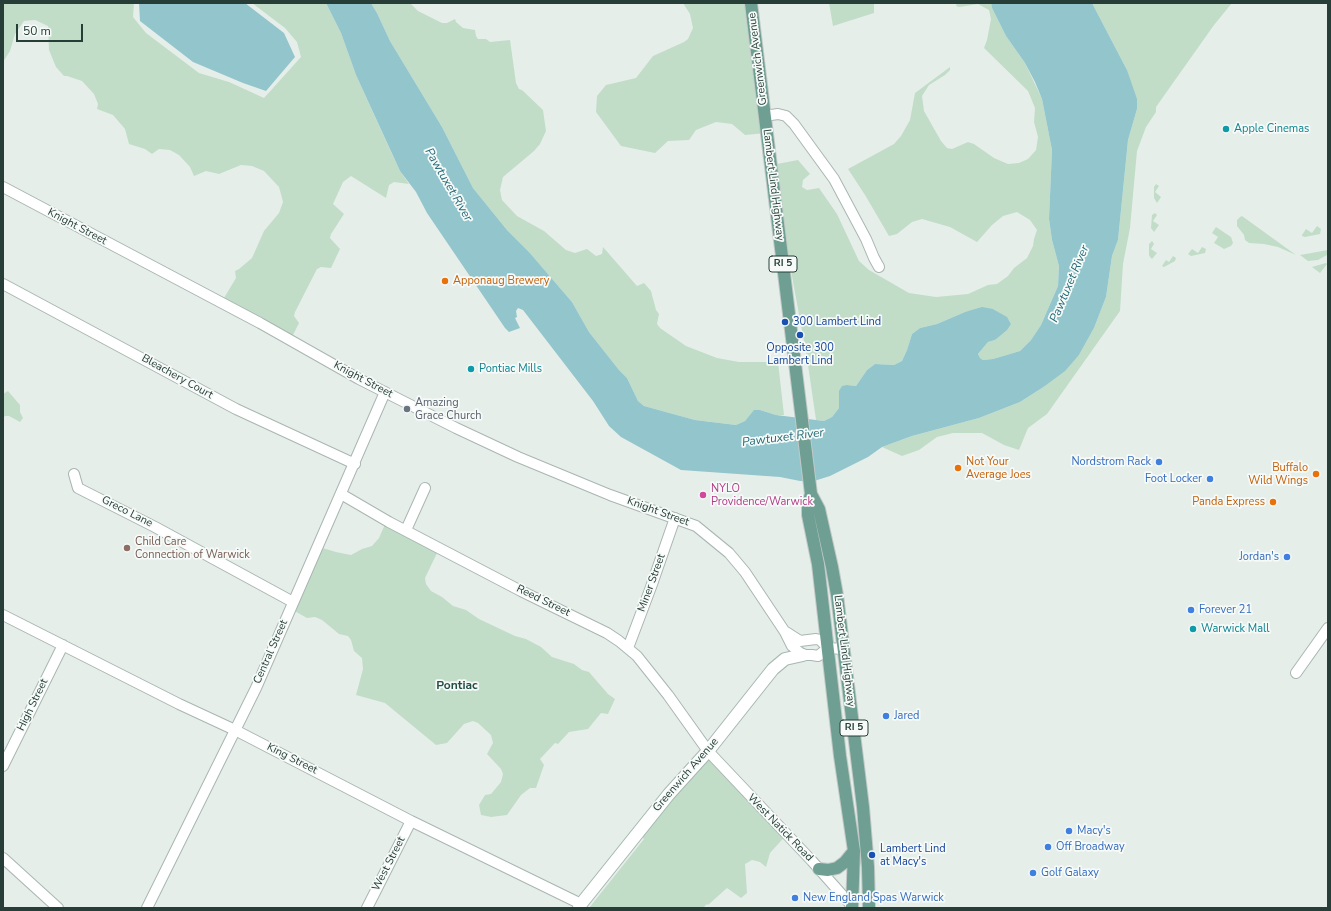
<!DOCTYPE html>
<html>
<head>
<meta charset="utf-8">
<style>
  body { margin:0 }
  #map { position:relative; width:1331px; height:911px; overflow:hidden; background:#e6eeea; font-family:"Nunito Sans",sans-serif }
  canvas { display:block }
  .frame { position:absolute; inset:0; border:4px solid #263e37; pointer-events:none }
  .scale { position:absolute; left:16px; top:24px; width:67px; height:18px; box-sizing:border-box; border:2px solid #263e37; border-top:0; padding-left:5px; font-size:12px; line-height:14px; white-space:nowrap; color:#263e37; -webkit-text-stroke:3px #f6faf8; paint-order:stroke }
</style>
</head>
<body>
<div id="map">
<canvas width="1331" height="911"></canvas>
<div class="frame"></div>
<div class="scale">50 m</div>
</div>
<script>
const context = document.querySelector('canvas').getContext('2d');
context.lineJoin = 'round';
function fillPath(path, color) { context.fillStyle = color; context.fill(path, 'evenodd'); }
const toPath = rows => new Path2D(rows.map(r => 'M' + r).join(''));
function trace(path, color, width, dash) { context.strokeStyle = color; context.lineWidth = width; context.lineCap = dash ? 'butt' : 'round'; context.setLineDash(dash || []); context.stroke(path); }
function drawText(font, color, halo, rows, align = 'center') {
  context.font = font + ' "Nunito Sans",sans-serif'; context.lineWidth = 3.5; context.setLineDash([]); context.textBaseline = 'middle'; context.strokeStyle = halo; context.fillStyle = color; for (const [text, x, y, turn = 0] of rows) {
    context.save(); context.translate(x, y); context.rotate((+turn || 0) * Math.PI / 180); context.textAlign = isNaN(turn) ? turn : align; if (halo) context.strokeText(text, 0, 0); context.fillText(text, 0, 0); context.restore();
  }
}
fillPath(toPath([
  [3,3,134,3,133,17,146,33,199,73,229,82,264,98,301,57,297,42,285,28,252,3,326,3,341,33,356,75,391,152,400,171,409,184,394,182,389,185,386,198,351,176,343,182,333,204,344,214,331,234,330,238,340,249,331,268,321,267,317,269,295,312,294,316,299,323,290,341,221,303,236,278,235,271,239,269,252,258,264,231,279,213,283,202,279,187,264,171,252,166,241,165,219,174,206,171,194,176,190,167,179,155,170,150,159,149,152,154,145,149,129,144,125,129,113,115,97,109,98,104,94,94,82,81,67,76,64,76,56,67,49,50,48,26,35,20,24,21,15,34,10,51,3,62],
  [371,3,410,3,418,11,442,23,447,23,455,19,456,22,463,28,475,30,476,36,478,39,486,39,490,42,510,40,516,83,519,89,522,90,543,110,546,131,540,144,534,151,503,177,500,190,502,200,517,216,544,231,566,250,575,253,587,249,596,256,602,254,603,247,637,286,644,283,651,291,656,310,659,314,657,324,660,328,686,346,717,358,739,362,778,362,784,415,776,415,760,410,755,410,745,421,736,425,695,420,644,406,638,401,627,378,619,370,589,332,572,302,529,252,507,230,473,188,442,127,390,41,377,13],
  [683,3,752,3,766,133,745,135,732,124,716,122,696,130,689,140,668,141,655,153,621,146,596,112,597,96,606,85,636,78,653,56,684,42,688,39,693,28,690,14],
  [829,3,874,3,874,13,833,26],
  [957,3,991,3,992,8,1006,36,1025,63,1042,99,1052,150,1049,219,1052,240,1059,266,1058,286,1041,325,1031,340,1020,351,993,359,983,360,980,358,978,354,988,342,995,340,1011,324,1006,317,993,309,965,312,937,324,920,328,912,334,907,350,902,361,894,365,875,364,867,370,856,386,847,385,839,392,839,408,832,417,824,421,816,420,807,358,774,178,777,164,798,160,810,174,803,180,802,187,807,190,819,188,837,214,859,261,869,270,909,293,936,297,968,294,988,285,997,284,1008,276,1014,268,1027,258,1033,246,1034,239,1037,230,1030,220,1017,212,1003,216,992,225,977,242,950,227,922,219,912,222,897,234,889,236,865,195,848,169,894,144,901,136,910,120,915,93,950,67,950,70,945,75,929,85,922,96,924,111,941,141,947,148,952,149,968,142,974,144,994,158,1008,164,1019,163,1028,159,1036,150,1038,137,1034,122,1035,108,1028,91,984,48,987,40,991,19,989,10,978,4,959,7,956,6],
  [1092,3,1232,3,1214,25,1156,107,1156,112,1146,127,1137,151,1130,228,1123,264,1120,311,1047,414,1028,428,1019,450,1004,445,982,433,953,433,937,437,919,450,902,456,882,447,912,436,979,418,1020,402,1042,388,1079,355,1094,328,1106,297,1112,256,1118,240,1128,140,1137,109,1127,70],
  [1156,184,1159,186,1155,192,1161,197,1157,203,1154,198,1154,187],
  [1155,213,1157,215,1153,221,1159,225,1154,232,1151,228,1152,215],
  [1242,216,1296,255,1278,247,1264,244,1249,243,1245,240,1244,235,1237,226,1237,220,1240,217],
  [1317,226,1321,229,1320,234,1305,237,1302,236,1302,235,1306,229,1312,233],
  [1216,227,1231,237,1233,243,1231,246,1224,249,1214,243,1218,237,1212,233],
  [1152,241,1154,244,1151,249,1157,253,1152,259,1150,257,1149,255,1149,244],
  [1202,247,1206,249,1205,253,1191,256,1188,254,1192,249,1198,253],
  [1328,250,1327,255,1318,260,1308,261,1300,255],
  [1173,256,1176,258,1175,261,1164,267,1162,266,1166,260,1169,262],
  [1326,263,1327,264,1320,273,1312,267],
  [8,391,20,405,20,412,23,418,20,422,9,416,5,416,3,418,3,394],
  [386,522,439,549,425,578,426,584,431,591,442,597,453,606,466,610,479,619,515,636,526,639,541,647,552,657,574,664,582,670,589,672,608,694,615,699,608,714,601,713,588,729,569,732,558,744,555,743,540,759,544,765,536,788,530,788,521,795,507,815,491,817,481,815,479,805,485,795,491,794,501,782,503,774,501,769,487,754,493,743,491,735,478,723,473,721,464,724,447,743,436,745,385,703,356,695,363,669,362,658,354,651,351,640,348,636,339,634,322,620,315,617,307,618,291,609,316,546,336,552,351,555,362,549,372,546,379,538],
  [707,751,789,832,770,853,766,867,760,862,752,860,745,864,747,893,741,898,727,888,708,905,707,904,703,908,589,908,644,839,638,832]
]), '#c1ddc8');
fillPath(toPath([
  [139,3,245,3,284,33,295,57,266,91,243,83,193,62,140,21],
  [326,3,371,3,377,13,390,41,442,127,473,188,507,230,529,252,572,302,589,332,619,370,627,378,638,401,644,406,695,420,736,425,745,421,754,410,760,410,776,415,824,421,832,417,839,408,839,391,842,386,847,385,856,386,867,370,875,364,894,365,902,361,907,350,912,334,920,328,937,324,965,312,982,307,993,309,1007,317,1011,324,1007,330,995,340,988,342,978,354,980,358,983,360,993,359,1020,351,1031,340,1041,325,1058,286,1059,266,1052,240,1049,219,1052,150,1042,99,1035,82,1025,63,1006,36,992,8,991,3,1092,3,1127,70,1137,99,1137,109,1128,140,1118,240,1112,256,1106,297,1094,328,1079,355,1065,371,1042,388,1020,402,979,418,912,436,882,447,868,457,830,476,814,481,800,481,780,477,681,470,621,437,609,426,593,401,523,310,518,308,516,311,517,317,515,318,520,328,509,332,505,328,427,213,416,192,400,171,356,75,341,33]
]), '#93c5cd');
const street = toPath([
  [764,116,778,114,786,116,794,124,834,179,866,239,874,258,879,267],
  [3,187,260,323,359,379,456,428,518,457,610,495,696,526,729,553,745,572,785,632,792,646,803,655,812,655,818,656,828,648,843,649],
  [3,284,236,409,355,464],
  [74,474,78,488,155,527,293,602],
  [341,494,389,522,521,591,607,633,619,641,637,656,668,695,708,751,812,861,852,906],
  [406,530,425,488],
  [3,615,179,704,235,730,411,821,581,904],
  [786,632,800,641,816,639,820,640,828,648],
  [628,648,651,587,675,518],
  [1296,673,1328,628],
  [3,766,63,645],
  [3,858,58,908],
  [147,908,256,688,385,392],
  [367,908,411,821]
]);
const secondary = toPath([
  [579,908,581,904,669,794,708,751,773,669,785,659,803,655]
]);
const primary = toPath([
  [751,3,811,494,808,504,808,515,818,564,840,756,854,851,852,908],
  [811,494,819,509,832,567,837,595,863,807,868,867,869,908],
  [819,869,828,870,837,868,845,862,854,851]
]);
trace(street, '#a9b6b1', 12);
trace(secondary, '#a5b8b1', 14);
trace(primary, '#c2c9c7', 14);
trace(street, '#fff', 10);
trace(secondary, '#fff', 12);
trace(primary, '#6e9f92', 12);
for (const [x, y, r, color] of [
  [1226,129,4,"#0f9aa8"],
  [445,281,4,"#e8710a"],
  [785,322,4,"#1a4fb4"],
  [800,335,4,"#1a4fb4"],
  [471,369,4,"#0f9aa8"],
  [407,409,4,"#6b7280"],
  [1159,462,4,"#3f7fe0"],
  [958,468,4,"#e8710a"],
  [1316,474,4,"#e8710a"],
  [1210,479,4,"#3f7fe0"],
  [703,495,4,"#d1479c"],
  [1273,502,4,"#e8710a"],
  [127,548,4,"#8d6e63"],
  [1287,557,4,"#3f7fe0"],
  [1191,610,4,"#3f7fe0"],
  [1193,629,4,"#0f9aa8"],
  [886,716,4,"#3f7fe0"],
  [1069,831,4,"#3f7fe0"],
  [1048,847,4,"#3f7fe0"],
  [872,855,4,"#1a4fb4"],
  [1033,873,4,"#3f7fe0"],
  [795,898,4,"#3f7fe0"]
]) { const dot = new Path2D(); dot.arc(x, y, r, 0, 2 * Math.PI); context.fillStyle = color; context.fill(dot); trace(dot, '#f6faf8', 1.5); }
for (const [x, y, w] of [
  [783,264,28],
  [854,728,28]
]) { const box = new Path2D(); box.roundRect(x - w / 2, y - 8, w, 16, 3); context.fillStyle = '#f6faf8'; context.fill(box); trace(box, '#263e37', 1); }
drawText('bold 10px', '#263e37', null, [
  ["RI 5",783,264],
  ["RI 5",854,728]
]);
drawText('11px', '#263e37', '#f6faf8', [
  ["Greenwich Avenue",758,59,-97],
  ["Lambert Lind Highway",773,185,83],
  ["Knight Street",77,227,28],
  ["Bleachery Court",177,377,29],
  ["Knight Street",363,380,28],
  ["Greco Lane",127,512,27],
  ["Knight Street",658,512,20],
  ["Miner Street",652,583,-70],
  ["Reed Street",543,601,26],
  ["Lambert Lind Highway",844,651,83],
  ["Central Street",271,652,-66],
  ["High Street",33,705,-64],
  ["King Street",292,759,27],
  ["Greenwich Avenue",686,775,-49],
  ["West Natick Road",780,828,46],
  ["West Street",389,864,-63]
]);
drawText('11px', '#0d838f', '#f6faf8', [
  ["Apple Cinemas",1234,129],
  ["Pontiac Mills",479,369],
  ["Warwick Mall",1201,629]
], 'left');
drawText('11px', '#c56008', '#f6faf8', [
  ["Apponaug Brewery",453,281],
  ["Not Your",966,462],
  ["Average Joes",966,475],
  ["Buffalo",1308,468,"right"],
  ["Wild Wings",1308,481,"right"],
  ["Panda Express",1265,502,"right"]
], 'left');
drawText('11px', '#164399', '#f6faf8', [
  ["300 Lambert Lind",793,322],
  ["Opposite 300",800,348,"center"],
  ["Lambert Lind",800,361,"center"],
  ["Lambert Lind",880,849],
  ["at Macy's",880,862]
], 'left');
drawText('11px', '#5b616d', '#f6faf8', [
  ["Amazing",415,403],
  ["Grace Church",415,416]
], 'left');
drawText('11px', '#366cbe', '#f6faf8', [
  ["Nordstrom Rack",1151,462,"right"],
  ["Foot Locker",1202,479,"right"],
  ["Jordan's",1279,557,"right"],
  ["Forever 21",1199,610],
  ["Jared",894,716],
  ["Macy's",1077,831],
  ["Off Broadway",1056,847],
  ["Golf Galaxy",1041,873],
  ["New England Spas Warwick",803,898]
], 'left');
drawText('11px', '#b23c85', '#f6faf8', [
  ["NYLO",711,489],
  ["Providence/Warwick",711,502]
], 'left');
drawText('11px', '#785e54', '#f6faf8', [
  ["Child Care",135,542],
  ["Connection of Warwick",135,555]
], 'left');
drawText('italic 12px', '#246976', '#f6faf8', [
  ["Pawtuxet River",448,185,60],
  ["Pawtuxet River",1070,284,-67],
  ["Pawtuxet River",783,438,-7]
]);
drawText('bold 12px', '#234f44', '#f6faf8', [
  ["Pontiac",457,686]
]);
</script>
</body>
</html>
